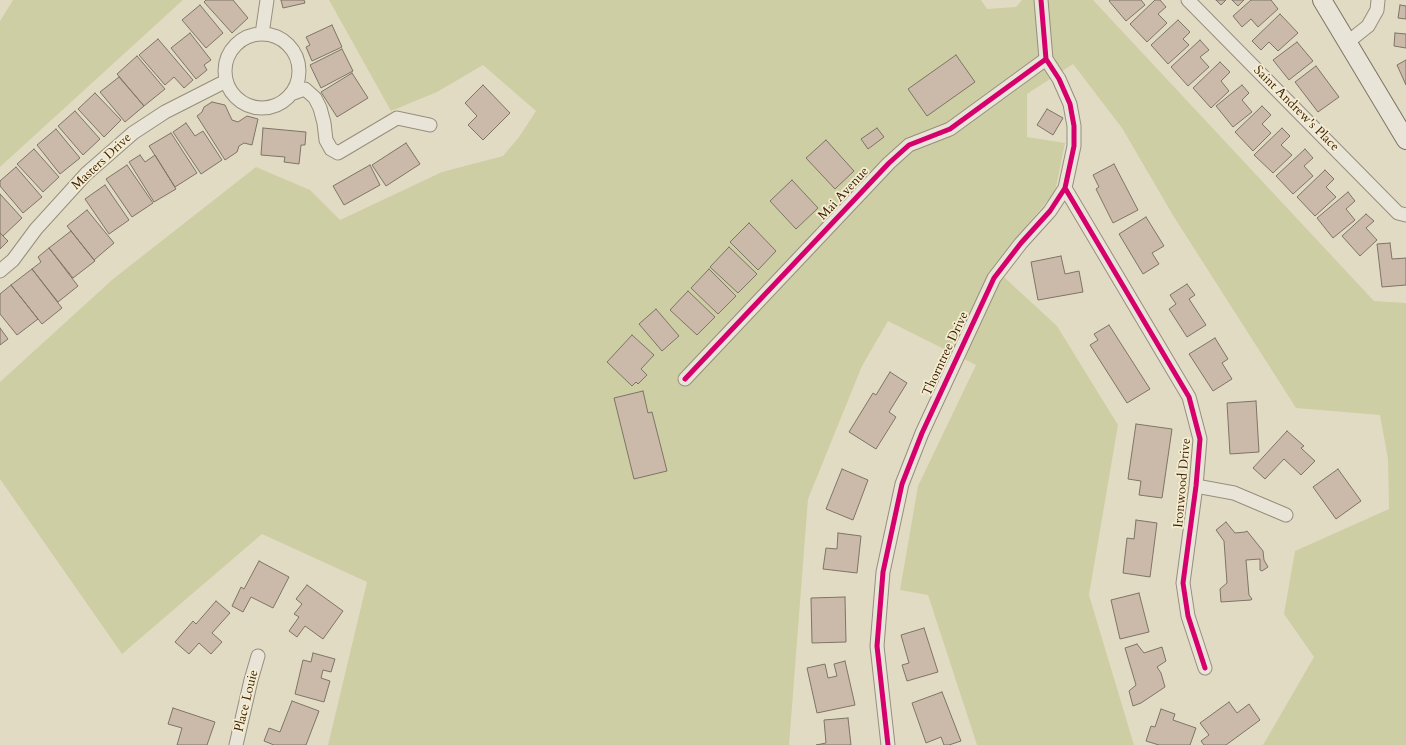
<!DOCTYPE html>
<html>
<head>
<meta charset="utf-8">
<style>
  body { margin:0 }
  canvas { display:block; background:#e2dbc3 }
</style>
</head>
<body>
<canvas width="1406" height="745"></canvas>
<script>
const context = document.querySelector('canvas').getContext('2d');
context.lineJoin = 'round';
function fillPath(path, color) { context.fillStyle = color; context.fill(path, 'evenodd'); }
const toPath = rows => new Path2D(rows.map(r => 'M' + r).join(''));
function trace(path, color, width, dash) { context.strokeStyle = color; context.lineWidth = width; context.lineCap = dash ? 'butt' : 'round'; context.setLineDash(dash || []); context.stroke(path); }
function drawText(font, color, halo, rows, align = 'center') {
  context.font = font + ' Cardo,serif'; context.lineWidth = 3.5; context.setLineDash([]); context.textBaseline = 'middle'; context.strokeStyle = halo; context.fillStyle = color; for (const [text, x, y, turn = 0] of rows) {
    context.save(); context.translate(x, y); context.rotate((+turn || 0) * Math.PI / 180); context.textAlign = isNaN(turn) ? turn : align; if (halo) context.strokeText(text, 0, 0); context.fillText(text, 0, 0); context.restore();
  }
}
fillPath(toPath([
  [13,0,183,0,0,167,0,21],
  [329,0,981,0,987,9,1016,7,1022,0,1093,0,1374,301,1406,303,1406,745,1263,745,1314,657,1284,614,1295,551,1389,509,1388,459,1380,415,1296,408,1174,217,1122,128,1073,64,1027,94,1027,137,1065,143,1055,192,1016,238,994,268,1057,326,1118,425,1089,595,1134,745,977,745,928,595,900,590,918,486,976,365,888,321,862,366,808,499,789,745,328,745,367,582,262,534,122,654,0,479,0,382,113,279,256,167,310,190,340,220,442,172,503,156,519,137,536,111,483,65,437,92,391,111]
]), '#cecea4');
const building = toPath([
  [206,0,233,0,248,18,232,33,204,2,206,0],
  [281,0,304,0,305,3,283,8,281,0],
  [1110,0,1141,0,1145,5,1126,21,1109,1,1110,0],
  [1155,0,1160,0,1166,7,1158,14,1167,23,1147,42,1130,24,1155,0],
  [1216,0,1226,0,1221,5,1216,0],
  [1232,0,1244,0,1238,6,1232,0],
  [1251,0,1271,0,1278,9,1258,27,1251,19,1242,27,1233,16,1251,0],
  [200,5,223,33,206,48,182,20,200,5],
  [1400,5,1406,6,1406,19,1398,18,1400,5],
  [1280,14,1298,33,1278,51,1269,42,1261,50,1252,41,1280,14],
  [1178,20,1190,32,1183,39,1189,45,1168,64,1151,45,1178,20],
  [332,25,342,47,312,61,306,47,310,45,306,37,332,25],
  [190,33,211,60,204,65,207,70,196,79,171,48,190,33],
  [1395,33,1406,34,1406,48,1394,46,1395,33],
  [158,39,193,80,184,88,174,77,165,85,139,55,158,39],
  [1200,40,1209,50,1200,57,1209,67,1188,86,1171,67,1200,40],
  [1297,42,1313,61,1289,80,1273,60,1297,42],
  [342,49,353,71,321,88,310,65,342,49],
  [956,55,975,82,927,116,908,89,956,55],
  [137,56,165,89,144,106,117,74,137,56],
  [1406,60,1406,85,1397,65,1406,60],
  [1220,62,1230,72,1221,81,1229,91,1211,108,1193,88,1220,62],
  [1316,66,1339,97,1318,112,1295,82,1316,66],
  [352,73,368,98,337,117,321,92,352,73],
  [119,77,144,106,125,122,100,92,119,77],
  [483,85,510,113,483,140,468,125,477,116,465,103,483,85],
  [1242,85,1249,93,1242,100,1252,112,1233,127,1216,106,1242,85],
  [95,93,121,120,104,137,78,109,95,93],
  [212,102,225,105,232,120,238,122,247,116,258,119,252,145,244,143,239,146,237,152,225,160,197,116,202,112,204,107,212,102],
  [1262,106,1271,115,1262,124,1271,133,1253,151,1235,132,1262,106],
  [1047,109,1063,118,1053,135,1037,125,1047,109],
  [75,111,100,139,83,155,58,126,75,111],
  [186,123,195,136,203,131,222,160,201,174,173,132,186,123],
  [263,128,306,132,305,145,301,145,299,164,284,162,285,157,261,155,263,128],
  [877,128,884,137,868,149,861,139,877,128],
  [1282,128,1290,136,1281,145,1292,155,1273,173,1254,155,1282,128],
  [56,129,80,158,60,174,37,145,56,129],
  [171,133,197,173,175,187,149,146,171,133],
  [826,140,854,171,835,189,806,158,826,140],
  [406,143,420,164,386,186,372,165,406,143],
  [34,149,59,177,43,192,17,164,34,149],
  [1305,149,1313,158,1304,166,1313,176,1293,194,1276,176,1305,149],
  [140,155,145,162,155,155,176,189,154,202,129,162,140,155],
  [1114,164,1138,210,1113,223,1096,189,1099,187,1093,175,1114,164],
  [127,165,153,203,132,217,106,179,127,165],
  [370,165,380,185,344,205,333,186,370,165],
  [16,167,42,197,23,213,0,186,0,181,16,167],
  [1325,170,1334,179,1326,187,1336,197,1315,216,1297,197,1325,170],
  [792,180,818,208,796,229,770,201,792,180],
  [105,185,129,220,109,234,85,199,105,185],
  [1348,192,1355,201,1346,209,1355,220,1333,238,1317,218,1348,192],
  [0,194,22,218,3,236,0,233,0,194],
  [87,210,114,243,94,260,67,226,87,210],
  [1366,214,1374,221,1366,228,1377,240,1360,256,1342,236,1366,214],
  [1146,217,1164,246,1152,253,1159,264,1143,274,1119,234,1146,217],
  [749,223,776,251,758,270,730,242,749,223],
  [71,231,95,261,73,278,49,248,71,231],
  [0,233,8,241,0,249,0,233],
  [1390,243,1392,259,1406,258,1406,285,1382,287,1377,244,1390,243],
  [729,247,757,274,738,293,710,267,729,247],
  [49,248,78,286,58,302,32,269,41,262,38,257,49,248],
  [1061,256,1065,274,1079,271,1083,292,1038,300,1031,262,1061,256],
  [32,269,62,308,42,324,11,285,32,269],
  [709,269,736,296,718,314,691,288,709,269],
  [1187,284,1195,295,1189,299,1206,325,1187,337,1169,309,1176,304,1170,295,1187,284],
  [11,285,38,319,17,335,0,314,0,294,11,285],
  [688,291,715,317,697,335,670,310,688,291],
  [656,309,679,336,662,351,639,324,656,309],
  [1109,325,1150,389,1127,403,1090,345,1098,340,1094,334,1109,325],
  [0,328,8,339,0,345,0,328],
  [632,335,654,355,641,369,647,375,638,384,636,382,632,386,607,362,632,335],
  [1215,338,1228,359,1222,363,1232,379,1213,391,1189,354,1215,338],
  [890,372,907,383,889,412,896,417,876,449,849,432,873,393,876,395,890,372],
  [643,391,648,413,652,412,667,471,634,479,614,398,643,391],
  [1256,401,1259,452,1230,454,1227,403,1256,401],
  [1136,424,1172,429,1162,498,1139,495,1141,481,1128,479,1136,424],
  [1287,431,1304,446,1301,448,1315,461,1301,475,1284,459,1265,479,1253,468,1287,431],
  [842,469,868,480,853,520,826,509,842,469],
  [1338,469,1361,501,1336,519,1313,487,1338,469],
  [1136,520,1157,523,1150,577,1123,573,1127,538,1134,539,1136,520],
  [1226,522,1235,533,1245,532,1247,531,1263,551,1264,560,1268,567,1262,571,1260,570,1260,559,1246,560,1249,595,1252,599,1251,600,1221,602,1220,589,1227,583,1224,541,1216,530,1226,522],
  [838,533,861,536,857,573,823,569,826,548,837,549,838,533],
  [259,561,289,577,273,608,251,597,243,612,232,606,241,587,244,589,259,561],
  [307,585,343,611,323,639,305,626,297,637,289,631,299,617,294,614,302,604,296,599,307,585],
  [1139,593,1149,632,1120,639,1111,600,1139,593],
  [845,597,846,642,812,643,811,598,845,597],
  [216,601,230,613,212,633,222,642,211,654,199,643,189,654,175,642,193,621,196,624,216,601],
  [924,628,938,672,907,681,902,665,909,663,901,635,924,628],
  [1137,644,1144,653,1162,647,1166,661,1157,667,1161,673,1165,687,1141,703,1133,706,1129,691,1136,685,1125,648,1137,644],
  [313,653,335,659,331,672,323,670,321,678,330,681,324,702,295,694,303,660,311,662,313,653],
  [845,661,855,705,817,713,807,668,825,664,828,678,837,676,834,664,845,661],
  [942,692,961,741,949,745,944,745,941,737,926,743,912,703,942,692],
  [292,701,319,711,306,745,274,745,264,741,269,728,280,732,292,701],
  [1229,702,1237,713,1249,704,1260,720,1226,745,1204,745,1201,741,1209,735,1200,723,1229,702],
  [173,708,215,722,207,745,177,745,182,728,168,724,173,708],
  [1161,709,1175,714,1173,720,1196,728,1190,745,1159,745,1146,741,1151,726,1155,727,1161,709],
  [848,718,851,745,816,745,826,743,824,720,848,718]
]);
fillPath(building, '#cbb9a9');
trace(building, '#7d7566', 1);
const street = toPath([
  [1188,0,1398,213,1406,215],
  '225 71a37 37 0 1 1 74 0a37 37 0 1 1-74 0Z',
  [262,34,267,0],
  [1348,42,1368,26,1377,10,1378,0],
  [291,94,305,89,315,98,320,108,324,123,326,140,331,149,338,153,397,118,430,125],
  [1065,188,1189,397,1200,439,1196,486,1183,583,1188,616,1205,668],
  [0,271,13,260,36,229,86,174,133,133,165,112,226,81],
  [685,379,889,163,909,145,950,129,1046,59],
  [1196,486,1234,493,1286,515],
  [236,745,251,680,258,656],
  [888,745,877,646,883,572,902,484,922,433,994,278,1021,243,1050,211,1065,188,1074,146,1074,126,1070,104,1059,79,1046,59,1041,0]
]);
const secondary = toPath([
  [1322,0,1406,140]
]);
trace(street, '#968e7e', 15);
trace(secondary, '#7d7566', 20);
trace(street, '#e8e4d8', 13);
trace(secondary, '#e8e4d8', 18);
trace(toPath([
  [1065,188,1189,397,1200,439,1196,486,1183,583,1188,616,1205,668],
  [685,379,889,163,909,145,950,129,1046,59],
  [888,745,877,646,883,572,902,484,922,433,994,278,1021,243,1050,211,1065,188,1074,146,1074,126,1070,104,1059,79,1046,59,1041,0]
]), '#d6006c', 5);
drawText('13px', '#3b200a', '#f5edd0', [
  ["Saint Andrew's Place",1296,109,45],
  ["Masters Drive",102,162,-43],
  ["Mai Avenue",844,194,-47],
  ["Thorntree Drive",946,354,-65],
  ["Ironwood Drive",1183,483,-85],
  ["Place Louie",247,701,-76]
]);
</script>
</body>
</html>
